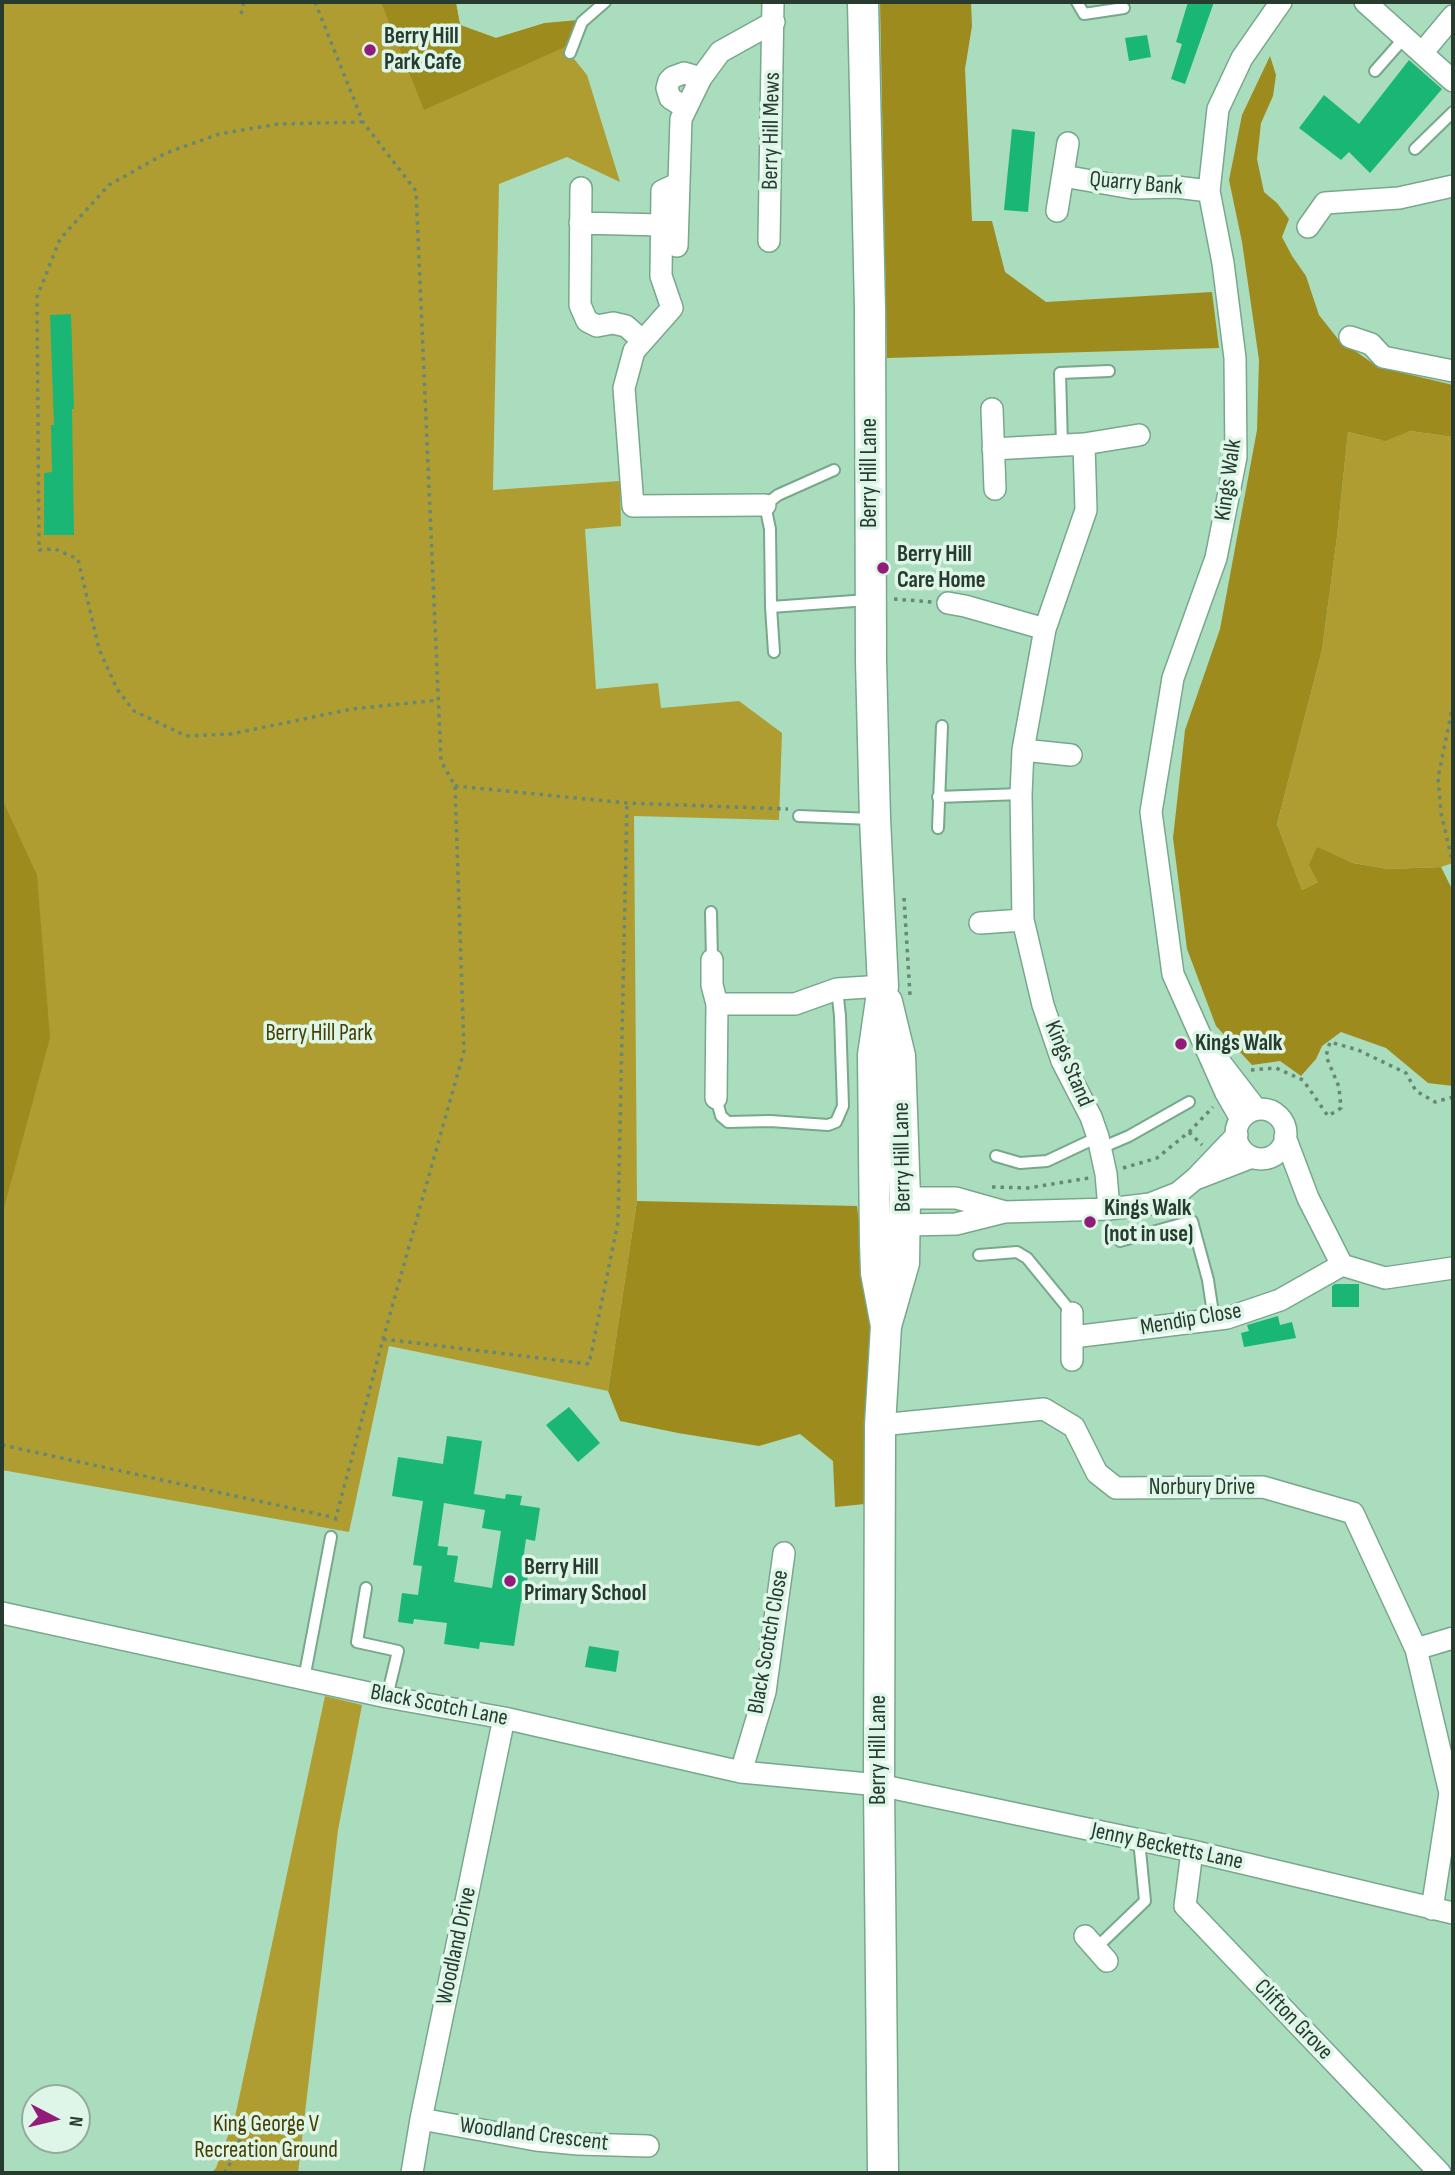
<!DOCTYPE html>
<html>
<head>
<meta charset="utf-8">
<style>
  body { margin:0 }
  #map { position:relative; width:1455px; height:2175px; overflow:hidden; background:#aadcbe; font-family:"Sofia Sans Condensed",sans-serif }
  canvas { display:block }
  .frame { position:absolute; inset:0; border:4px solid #273b2f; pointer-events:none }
  .north { position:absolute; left:21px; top:2084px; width:70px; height:70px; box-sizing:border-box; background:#ddf6e7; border:2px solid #94ab9d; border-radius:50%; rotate:97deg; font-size:19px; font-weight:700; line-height:28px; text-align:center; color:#273b2f }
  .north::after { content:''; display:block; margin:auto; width:24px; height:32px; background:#931c7a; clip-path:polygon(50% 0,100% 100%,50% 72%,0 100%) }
</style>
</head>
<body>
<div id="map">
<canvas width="1455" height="2175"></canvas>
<div class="frame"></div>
<div class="north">N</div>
</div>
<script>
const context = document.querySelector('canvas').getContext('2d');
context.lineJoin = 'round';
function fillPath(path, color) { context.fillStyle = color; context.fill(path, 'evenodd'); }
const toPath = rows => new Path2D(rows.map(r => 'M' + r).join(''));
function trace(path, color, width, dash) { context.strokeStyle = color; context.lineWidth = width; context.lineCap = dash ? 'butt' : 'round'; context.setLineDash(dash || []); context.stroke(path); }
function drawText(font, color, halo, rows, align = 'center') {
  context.font = font + ' "Sofia Sans Condensed",sans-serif'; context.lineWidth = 7; context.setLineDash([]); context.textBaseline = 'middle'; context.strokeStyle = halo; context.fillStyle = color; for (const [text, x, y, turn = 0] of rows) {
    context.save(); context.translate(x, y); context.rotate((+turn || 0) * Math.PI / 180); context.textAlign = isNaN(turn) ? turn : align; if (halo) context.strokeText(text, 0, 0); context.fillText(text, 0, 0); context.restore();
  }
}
fillPath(toPath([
  [2,2,456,2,460,25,496,38,545,23,587,75,620,182,567,157,499,184,493,490,620,481,621,526,585,529,596,689,658,683,661,708,739,701,782,733,779,820,634,816,637,1201,608,1391,389,1346,349,1532,2,1470],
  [1410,431,1453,437,1453,863,1441,867,1388,869,1353,863,1317,848,1318,882,1302,890,1277,824,1322,650,1337,537,1348,432,1381,440],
  [325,1696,362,1705,338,1830,298,2173,211,2173,216,2168,235,2117]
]), '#b09d31');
fillPath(toPath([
  [381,2,463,2,456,4,460,25,496,38,545,23,578,20,565,47,424,110],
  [880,2,971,2,972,26,965,69,972,221,992,221,1005,272,1046,302,1212,292,1219,348,887,358],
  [1270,56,1276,75,1273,96,1261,123,1257,159,1264,192,1277,203,1289,219,1282,237,1292,256,1306,276,1319,315,1338,339,1378,367,1453,385,1453,437,1410,431,1385,441,1348,432,1337,537,1322,650,1277,824,1302,890,1318,882,1309,865,1317,847,1353,863,1388,869,1441,867,1453,891,1453,1086,1428,1083,1386,1048,1341,1032,1322,1046,1316,1059,1301,1076,1280,1061,1252,1065,1216,1026,1187,949,1173,838,1185,730,1220,629,1257,430,1259,360,1242,242,1229,180,1242,115],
  [2,799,37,875,50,1038,2,1215],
  [637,1201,857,1206,873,1342,865,1504,835,1507,833,1461,800,1434,759,1446,678,1433,620,1421,608,1391]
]), '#9e8b1e');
fillPath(toPath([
  [1188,2,1214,2,1185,84,1171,79,1182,44,1176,42],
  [1147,35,1151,57,1129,61,1125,38],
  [1409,60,1442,89,1370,173,1349,152,1341,160,1299,128,1324,95,1359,124],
  [1012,129,1035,132,1028,212,1004,210],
  [71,314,74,409,72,409,74,535,44,535,44,473,52,472,51,425,54,425,50,315],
  [1335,1284,1359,1284,1359,1307,1332,1307,1332,1286],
  [1278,1316,1280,1325,1292,1322,1296,1338,1244,1347,1241,1333,1249,1331,1247,1325],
  [569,1407,600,1443,578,1462,546,1425],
  [447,1436,482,1441,474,1494,505,1499,506,1494,522,1496,520,1505,540,1508,535,1541,526,1539,522,1568,529,1569,524,1601,521,1601,514,1646,480,1642,479,1649,444,1644,447,1623,414,1619,413,1624,398,1622,402,1593,418,1595,422,1566,413,1565,423,1501,392,1496,398,1457,443,1464],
  [444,1503,485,1510,482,1528,501,1531,492,1588,454,1582,458,1556,447,1555,448,1547,438,1546],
  [589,1646,619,1651,616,1672,585,1667]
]), '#1ab676');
const lane = toPath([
  [1077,2,1084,14,1124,8],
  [570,53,582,22,605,2],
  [1375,71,1405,37],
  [1415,149,1453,112],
  [1062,445,1060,373,1109,371],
  [834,470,778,495,765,505,770,529,771,607,868,600],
  [771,607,774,652],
  [938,797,1021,794],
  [799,816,872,819],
  [938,828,942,726],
  [711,912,712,960],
  [716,1098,721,1116,728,1122,770,1121,828,1125,836,1122,843,1106,840,1016,837,989],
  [1101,1148,1129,1136,1189,1102],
  [996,1156,1020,1163,1047,1161,1098,1137],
  [1120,1241,1192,1221,1208,1280,1214,1320],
  [979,1255,1017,1252,1027,1258,1072,1313],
  [366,1588,357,1642,398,1651,387,1697],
  [304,1679,331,1537],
  [1095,1949,1145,1901,1139,1840]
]);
const street = toPath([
  [1365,2,1453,81],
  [1422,53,1453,16],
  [686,108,670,98,667,88,669,81,673,77,684,73,701,78],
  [1063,176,1132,188,1176,187,1209,191],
  [679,183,662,191,661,276,672,308,634,351,624,388,633,506,765,505],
  [581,188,580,305,587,321,597,326,613,323,626,326,643,341],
  [1057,211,1068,143],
  [580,223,662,225],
  [1308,227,1325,203,1399,198,1453,186],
  [769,241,773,2],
  [677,246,681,119,701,78,720,52,774,22],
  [1350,337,1371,344,1383,357,1453,371],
  [992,409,995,489],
  [1084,444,1086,510,1045,629,1023,750,1021,794,1023,920,1043,1005,1062,1061,1091,1117,1098,1137,1106,1174,1109,1209],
  [993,449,1084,444,1139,435],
  [948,603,965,606,1045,629],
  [1023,750,1071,755],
  [980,923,1023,920],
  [712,960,712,985,717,1004],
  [1219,1061,1256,1109],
  [716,1098,717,1004,795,1004,837,989,883,986],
  '1236 1134a25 25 0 1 1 50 0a25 25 0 1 1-50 0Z',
  [1241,1119,1226,1093,1173,974,1151,812,1173,678,1216,558,1236,457,1235,358,1223,263,1209,191,1218,109,1242,58,1281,2],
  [1285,1137,1308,1198,1342,1265,1385,1278,1453,1268],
  [1198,1178,1252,1157],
  [905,1198,956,1198,1002,1211],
  [905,1225,956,1224,1004,1212,1109,1209,1150,1204,1178,1193,1196,1178,1237,1135],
  [1073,1337,1227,1318,1280,1300,1342,1265],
  [1072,1360,1072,1313],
  [880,1425,1044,1409,1074,1427,1097,1473,1116,1488,1263,1487,1353,1513,1416,1649,1450,1793,1432,1909],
  [2,1613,387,1697,504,1718,741,1772,879,1785,1192,1851,1453,1913],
  [1416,1649,1453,1638],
  [741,1772,765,1692,784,1553],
  [1192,1851,1185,1906,1440,2173],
  [1085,1936,1107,1961],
  [421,2119,536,2140,578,2144,648,2146],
  [412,2173,421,2119,504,1718]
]);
const secondary = toPath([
  [863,2,870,309,871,661,875,819,883,986,873,1055,875,1242,876,1273,886,1326],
  [883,2173,879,1785,880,1425,886,1326,904,1263,905,1198,900,1056,887,1002]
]);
trace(lane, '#77a88c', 14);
trace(street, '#77a88c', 24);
trace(secondary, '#77a88c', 33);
trace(toPath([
  [315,2,363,122,416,191,441,761,455,786,464,1051,383,1339,334,1525],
  [241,14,244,2],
  [363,122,278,124,219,134,166,153,109,185,60,239,37,297,39,550,55,549,78,559,99,649,117,689,134,711,186,736,231,734,352,709,438,700],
  [894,599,932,602],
  [1453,704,1438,778,1441,813,1453,864],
  [455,786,627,803,788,809],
  [904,898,910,995],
  [1251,1070,1276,1068,1303,1080,1328,1116,1341,1108,1339,1087,1326,1056,1330,1042,1358,1050,1406,1073,1416,1091,1435,1102,1453,1097],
  [1189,1132,1202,1145],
  [1123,1168,1157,1158,1189,1132,1213,1107],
  [992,1187,1028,1188,1089,1178],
  [383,1339,589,1364,618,1222,627,803],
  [2,1445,336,1518],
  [224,2173,233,2159,247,2121]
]), '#678974', 3.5, [3.5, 5]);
trace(lane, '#fff', 10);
trace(street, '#fff', 21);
trace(secondary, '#fff', 30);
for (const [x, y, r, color] of [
  [370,50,7,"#931c7a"],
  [883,568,7,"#931c7a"],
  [1181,1044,7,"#931c7a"],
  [1090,1222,7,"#931c7a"],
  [510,1581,7,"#931c7a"]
]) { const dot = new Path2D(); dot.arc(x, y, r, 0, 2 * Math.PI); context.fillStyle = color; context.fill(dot); trace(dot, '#ddf6e7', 2.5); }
drawText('bold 23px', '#273b2f', '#ddf6e7', [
  ["Berry Hill",384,37],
  ["Park Cafe",384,63],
  ["Berry Hill",897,555],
  ["Care Home",897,581],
  ["Kings Walk",1195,1044],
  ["Kings Walk",1104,1209],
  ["(not in use)",1104,1235],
  ["Berry Hill",524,1568],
  ["Primary School",524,1594]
], 'left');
drawText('23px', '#273b2f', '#ddf6e7', [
  ["Berry Hill Mews",772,131,-89],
  ["Quarry Bank",1136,184,5],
  ["Berry Hill Lane",870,473,-90],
  ["Kings Walk",1229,480,-82],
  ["Kings Stand",1068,1064,67],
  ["Berry Hill Lane",903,1157,-91],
  ["Mendip Close",1191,1320,-10],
  ["Norbury Drive",1202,1488],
  ["Black Scotch Close",769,1642,-80],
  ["Black Scotch Lane",439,1706,11],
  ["Berry Hill Lane",879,1750,-90],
  ["Jenny Becketts Lane",1167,1847,12],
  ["Woodland Drive",457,1946,-78],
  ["Clifton Grove",1293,2020,46],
  ["Woodland Crescent",534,2135,7]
]);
drawText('23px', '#473d01', '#ddf6e7', [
  ["Berry Hill Park",319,1034],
  ["King George V",266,2125],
  ["Recreation Ground",266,2151]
]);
</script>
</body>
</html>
